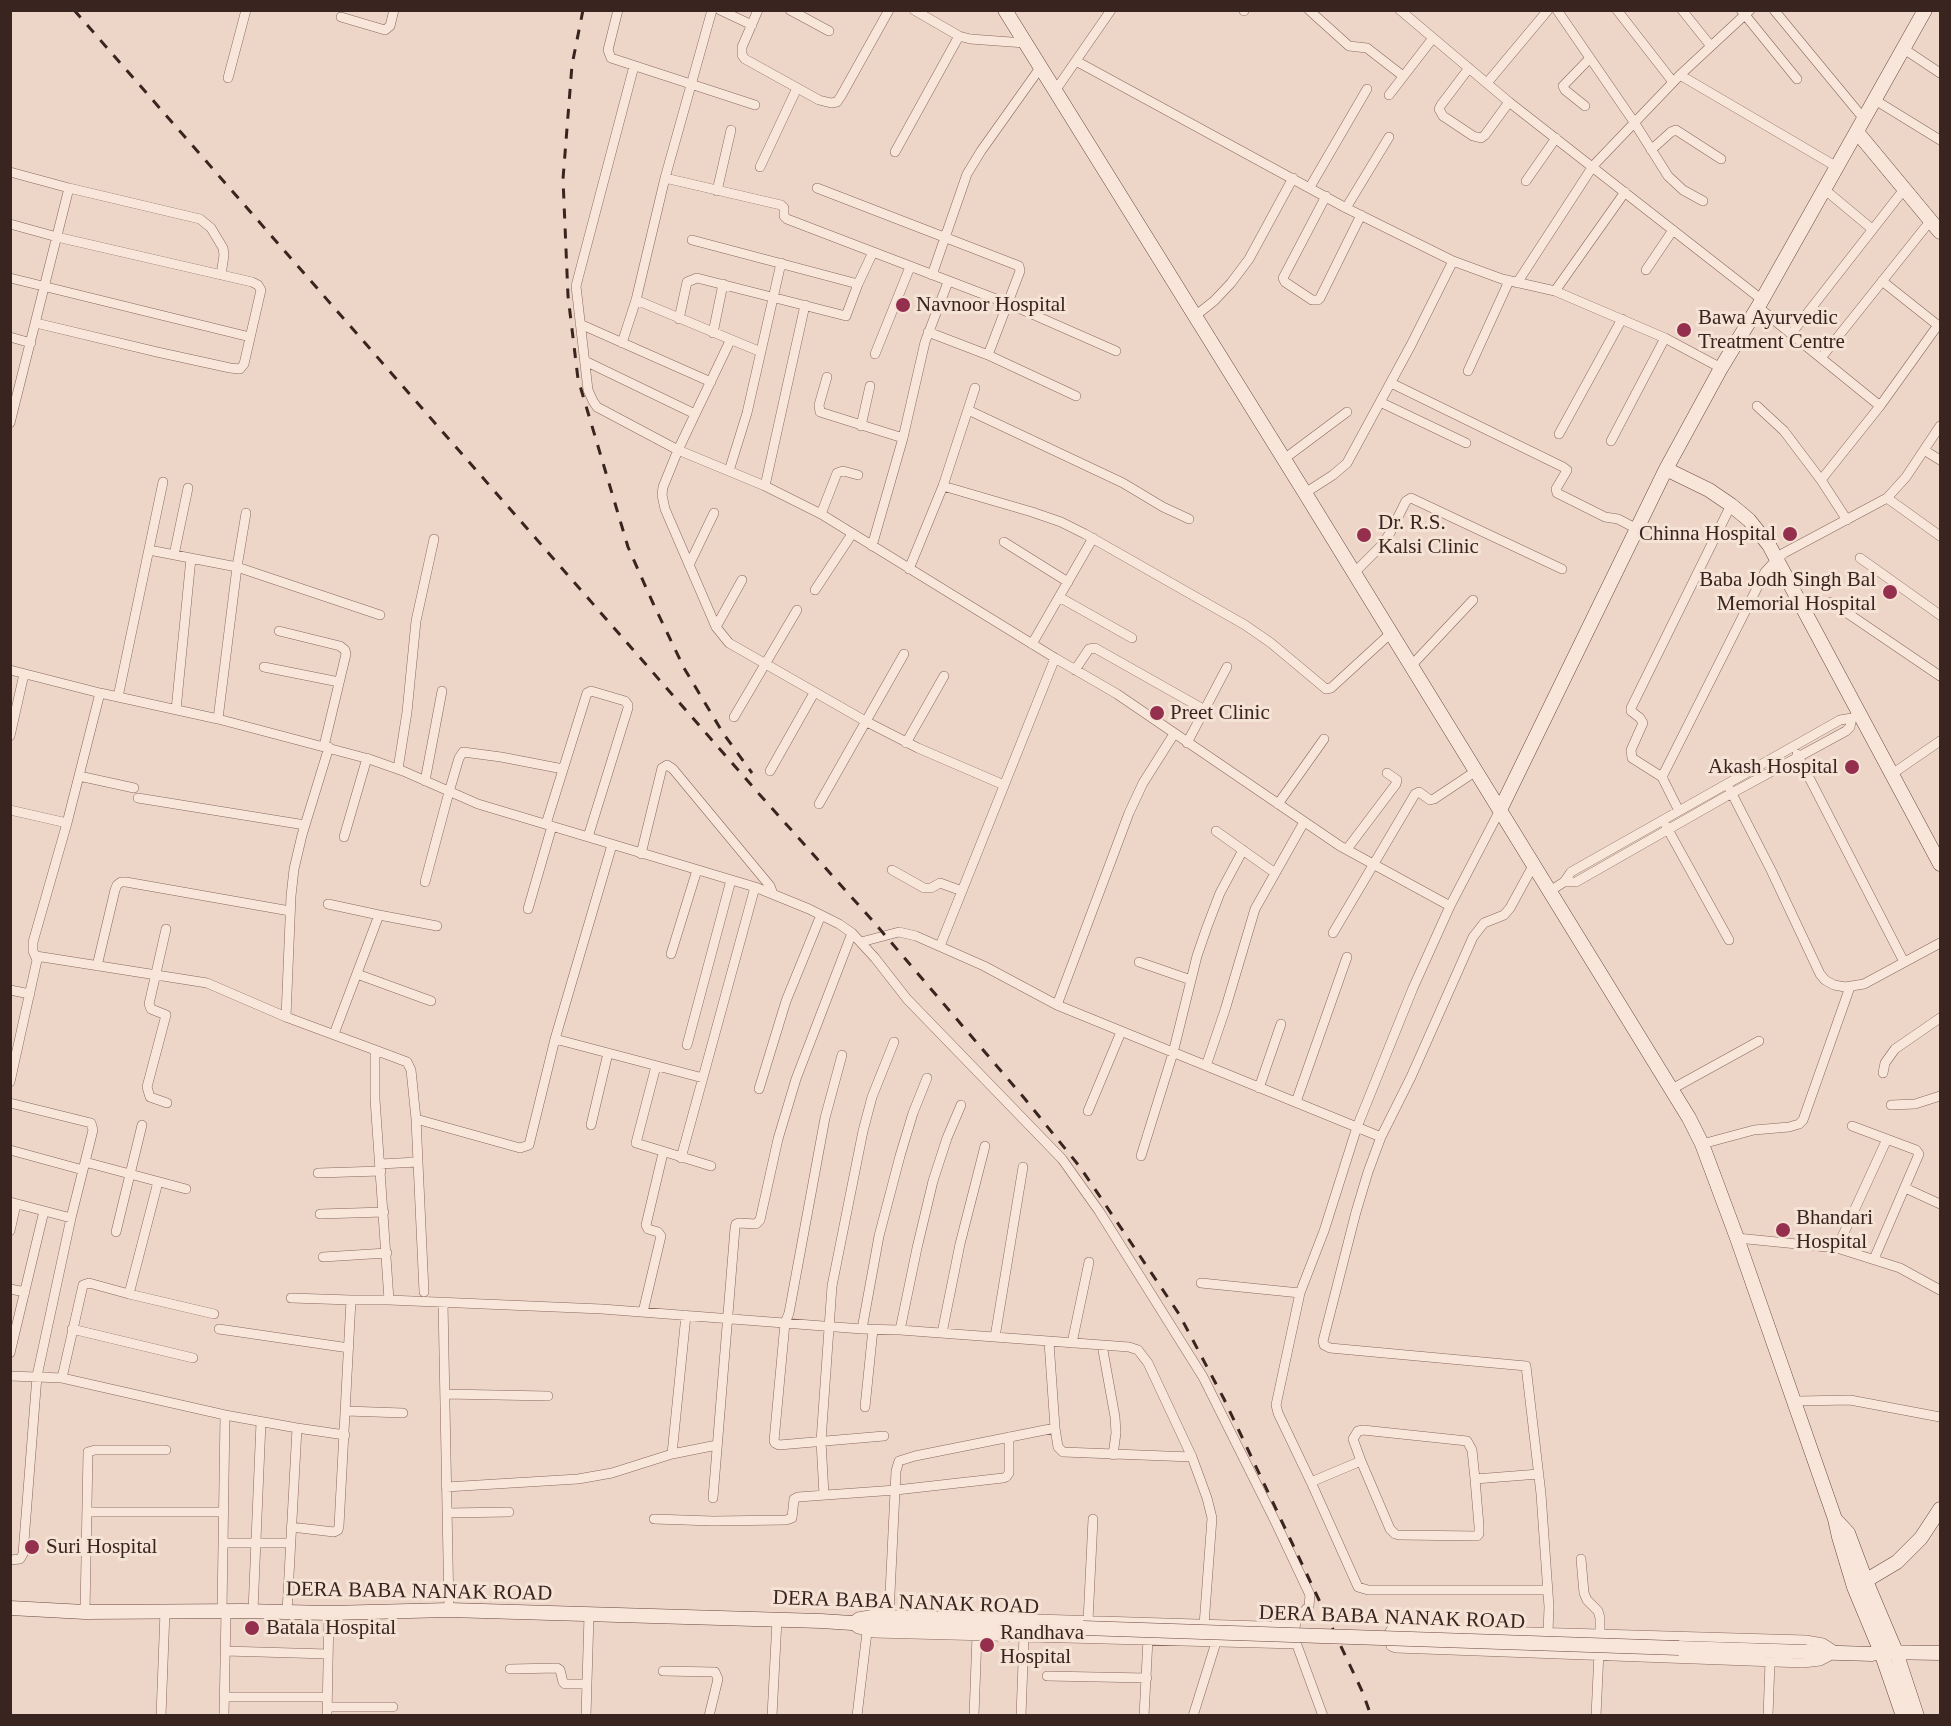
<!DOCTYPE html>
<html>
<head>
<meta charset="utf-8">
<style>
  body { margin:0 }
  #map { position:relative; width:1951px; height:1726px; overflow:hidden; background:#edd6c7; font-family:Georgia,serif }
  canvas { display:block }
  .frame { position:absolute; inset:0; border:12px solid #392420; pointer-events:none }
</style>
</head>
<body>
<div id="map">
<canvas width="1951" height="1726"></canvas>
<div class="frame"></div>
</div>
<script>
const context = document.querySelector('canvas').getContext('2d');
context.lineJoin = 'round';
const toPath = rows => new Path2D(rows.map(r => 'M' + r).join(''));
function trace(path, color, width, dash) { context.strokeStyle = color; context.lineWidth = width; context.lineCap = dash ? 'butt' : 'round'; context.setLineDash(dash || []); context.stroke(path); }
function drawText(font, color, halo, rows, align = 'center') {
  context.font = font + ' Georgia,serif'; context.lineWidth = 6; context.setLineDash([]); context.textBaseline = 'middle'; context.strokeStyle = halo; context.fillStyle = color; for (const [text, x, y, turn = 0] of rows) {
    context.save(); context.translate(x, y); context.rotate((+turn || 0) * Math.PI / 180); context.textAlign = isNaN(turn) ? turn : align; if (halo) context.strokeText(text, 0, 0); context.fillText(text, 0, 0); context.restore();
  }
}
const street = toPath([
  [618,10,608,50,611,58,755,105],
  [720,10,752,25],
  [758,10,742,47,742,55,745,59,819,100,831,103,837,102,841,96,889,10],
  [790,10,829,31],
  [914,10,959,36,970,39,1025,43],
  [1309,10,1349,46,1367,48,1403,76],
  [1400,10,1509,102,1761,299],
  [1557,10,1634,122,1668,176,1683,190,1703,201],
  [1617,10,1673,82],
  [1682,10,1710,45],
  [1741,10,1797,79],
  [1774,10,1864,119],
  [1244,11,1244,10],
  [341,17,385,30,390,26,394,10],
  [1904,49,1940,73],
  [1076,61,1346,208,1453,261,1502,279,1555,291,1665,338,1721,368],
  [634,66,576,286,588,390,593,401,597,407,678,450,765,486,821,514,1055,658,1117,694,1340,846,1450,906],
  [1469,68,1441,105,1439,109,1443,116,1473,136,1481,138,1485,135,1509,102],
  [1680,75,1837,167],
  [228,78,246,10],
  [1487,83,1548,10],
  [1055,91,1111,10],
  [1389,95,1433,38],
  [1875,100,1940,140],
  [1585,106,1565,90,1563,86,1590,58],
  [1651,150,1671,132,1676,130,1721,159],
  [895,152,959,36],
  [760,167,797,88],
  [10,172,69,188],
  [665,178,781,205,784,208,784,216,787,219,1009,304,1116,351],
  [1526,181,1556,138],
  [1310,187,1367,89],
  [817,188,1019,266,1020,271,988,355],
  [1824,189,1872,229],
  [717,191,731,130],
  [1326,196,1283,278,1285,282,1312,300,1318,300,1320,298,1361,215],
  [1346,208,1389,137],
  [10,224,57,237,252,282,258,285,261,290,244,364,240,369,230,368,157,352,36,323],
  [692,240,858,284],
  [1646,270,1673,230],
  [932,275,967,174,981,151,1040,68],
  [10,278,250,337],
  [1882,281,1940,327],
  [1517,283,1593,166,1680,75,1750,10],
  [1555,291,1625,192],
  [636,300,761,352],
  [1758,307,1880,406],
  [1195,316,1214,301,1231,283,1249,259,1293,178],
  [679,319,687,282,697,278,846,316,858,284,873,252],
  [580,324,711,382],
  [928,332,988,355,1076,396],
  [713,333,723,284],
  [1791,334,1905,188],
  [10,337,31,343],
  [730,341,678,450,663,487,662,495,665,509,716,627,729,643,867,722,918,748,1004,785],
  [622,343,636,300,665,178,712,10],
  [875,354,910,267],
  [1821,358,1931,220],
  [585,361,695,414],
  [1468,371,1509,281],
  [827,377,819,405,820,412,903,438],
  [1391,383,1563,467,1567,470,1566,472,1556,489,1557,493,1605,517,1618,519,1637,529],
  [1380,402,1466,443],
  [1757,406,1784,431,1821,480,1847,520],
  [968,410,1123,483,1163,507,1189,519],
  [10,423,69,188,200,219,211,228,223,248,224,255,221,275],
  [861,426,870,386],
  [1559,434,1622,319],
  [1611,441,1665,338],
  [1924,450,1940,460],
  [1284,459,1347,412],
  [729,471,747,413,781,263],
  [1821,480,1880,406,1938,325],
  [765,486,805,305],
  [943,486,1032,512,1061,522,1085,534,1245,625,1271,643,1326,689,1331,688,1391,633],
  [1305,493,1333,475,1347,463,1411,345,1453,261],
  [1887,498,1940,536],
  [821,514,837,473,843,471,858,475],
  [1004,542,1068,582],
  [872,546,903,438,925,342,948,282],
  [149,550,237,567,380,615],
  [174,555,188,488],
  [1860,558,1940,615],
  [689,565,714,513],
  [909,569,943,486,975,388],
  [1354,573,1381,546,1390,533,1406,501,1411,498,1562,569],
  [815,590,852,534],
  [1059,597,1132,638],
  [1831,602,1940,676],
  [716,627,742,580],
  [279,631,340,646,345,650,346,654,324,746],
  [1032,644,1093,538],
  [1411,666,1473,600],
  [264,667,339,682],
  [10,670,100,693,218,719,369,759,403,771,478,804,755,887,809,909,839,924,852,933,875,958,907,999,1062,1159,1099,1211,1203,1377,1275,1521,1310,1595,1309,1606,1296,1620,1294,1637,1323,1716],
  [1075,670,1089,649,1095,648,1205,710],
  [118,697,163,482],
  [176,710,191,558],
  [734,717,797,610],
  [218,719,237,567,246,513],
  [10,736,24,674],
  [906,743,944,676],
  [1187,743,1227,667],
  [1797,754,1904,962],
  [398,769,407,712,416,621,434,539],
  [770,771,814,693],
  [1892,774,1940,741],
  [79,776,134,788],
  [1662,777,1632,758,1631,750,1643,723,1640,718,1631,711,1631,708,1731,505],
  [425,781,442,691],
  [1727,784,1771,870,1820,974,1825,980,1834,985,1845,987,1864,984,1940,943],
  [138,798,305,825],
  [819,804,904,654],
  [1278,804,1324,739],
  [10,810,67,823],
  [1500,810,1450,906,1413,988,1357,1127,1324,1231,1300,1293,1276,1405,1278,1413,1311,1482,1358,1587,1368,1590,1548,1590],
  [1679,811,1662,777,1765,572,1777,559,1784,553,1887,498,1906,477,1940,426],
  [546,824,587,693,591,691,625,701,628,705,628,708,588,837],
  [1666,826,1729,940],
  [1216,831,1275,873],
  [344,837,367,758],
  [1347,849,1396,784,1397,780,1387,773],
  [641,854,662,768,667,765,673,769,770,886,773,894],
  [1534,864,1510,908,1504,915,1484,923,1473,937,1411,1077,1381,1137,1368,1172,1356,1212,1323,1341,1324,1345,1330,1348,1526,1366,1541,1494,1549,1607,1548,1632],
  [892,870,924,888,931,888,940,883,962,891],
  [425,882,449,792,459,758,463,752,501,757,563,769],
  [1564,882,1576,882,1732,793,1846,731,1850,727,1852,718],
  [1550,891,1564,882,1571,872,1840,720,1852,718,1860,714],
  [328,904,379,915],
  [528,909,552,826],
  [166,929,149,1004,151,1009,166,1015,147,1087,150,1097,167,1103],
  [1333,933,1415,794,1419,792,1430,800,1434,799,1476,771],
  [861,942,899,932,916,936,984,966,1057,1005,1381,1137],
  [940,946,1055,658],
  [671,954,697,870],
  [36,956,207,983,286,1017,375,1050,375,1099,389,1300],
  [1139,962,1191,980],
  [97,966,115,890,117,885,121,882,126,882,290,911],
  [357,974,431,1001],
  [10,990,30,994],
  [1057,1005,1129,813,1143,783,1174,734],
  [286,1017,291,896,294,869,302,835,329,747],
  [334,1034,379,915,437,926],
  [555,1039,703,1078],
  [687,1045,731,880],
  [375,1050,407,1062,411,1070,416,1119,424,1292],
  [842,1055,825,1118,789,1313,785,1323,774,1441,775,1443,779,1445,884,1436],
  [656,1066,636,1143,711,1166],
  [1206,1066,1225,1010,1255,909,1304,822],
  [1883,1073,1885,1063,1895,1049,1940,1018],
  [10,1082,37,960,33,951,33,942,67,823,100,693],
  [1259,1088,1281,1024],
  [759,1089,786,1001,821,915],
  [1672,1089,1759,1041],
  [1296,1102,1347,957],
  [10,1103,87,1122,91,1123,93,1130,71,1218,37,1376,23,1554,20,1559,10,1560],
  [1891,1105,1915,1104,1940,1096],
  [1088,1111,1121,1032],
  [416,1119,520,1148,529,1145,555,1039,612,845],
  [591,1125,608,1053],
  [1852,1126,1916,1150,1919,1154,1874,1259],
  [1702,1144,1754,1130,1789,1127,1799,1124,1803,1120,1850,987],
  [10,1150,83,1170],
  [1141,1156,1173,1053,1197,956,1207,927,1220,893,1243,850],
  [681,1158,755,887],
  [85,1162,186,1189],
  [380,1164,418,1162],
  [318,1173,381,1171],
  [1905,1188,1940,1204],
  [10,1202,71,1218],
  [320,1214,384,1212],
  [10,1231,16,1204],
  [116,1232,142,1125],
  [1737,1238,1837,1248,1900,1268,1940,1290],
  [1837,1248,1887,1139],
  [323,1257,387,1253],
  [1201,1283,1300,1293],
  [10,1289,25,1292],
  [129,1294,214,1314],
  [291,1298,351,1300],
  [443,1302,449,1610],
  [643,1312,661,1236,658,1232,648,1229,646,1225,663,1153],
  [72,1329,193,1358],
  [219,1329,349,1348],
  [862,1329,879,1236,900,1156,913,1113,927,1078],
  [900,1330,917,1248,933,1181,947,1138,961,1105],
  [942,1333,960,1244,985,1146],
  [995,1337,1023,1167],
  [1049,1342,1055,1428,1058,1447,1063,1452,1192,1457],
  [1072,1343,1089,1262],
  [1102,1345,1115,1417,1116,1433,1113,1455],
  [10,1353,44,1211],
  [10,1376,62,1378,225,1415,297,1428,345,1435],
  [62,1378,83,1285,89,1283,129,1294,158,1182],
  [445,1394,548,1396],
  [1798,1401,1850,1400,1940,1417],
  [865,1407,873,1329],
  [346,1411,403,1413],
  [672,1454,686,1315],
  [1361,1461,1390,1529,1395,1534,1399,1535,1477,1536,1479,1534,1479,1526,1475,1479],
  [1311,1482,1361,1461,1353,1439,1358,1431,1363,1430,1467,1441,1472,1450,1475,1479,1539,1474],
  [446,1487,578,1479,612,1473,672,1454,717,1445],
  [824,1495,821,1441,832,1286,863,1131,872,1097,894,1042],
  [713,1498,735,1228,736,1224,739,1223,756,1224,760,1220,778,1139,796,1079,852,933],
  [87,1512,223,1512],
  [447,1513,509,1512],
  [654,1519,713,1521,786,1520,792,1518,794,1499,798,1497,896,1490,1003,1478,1006,1477,1009,1473,1009,1437],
  [291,1527,334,1532,338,1530,339,1526,351,1300,389,1300,602,1309,862,1329,900,1330,1129,1347,1138,1350,1148,1363,1192,1457,1207,1498,1212,1518,1204,1625],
  [223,1543,290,1543],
  [1581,1559,1584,1593,1587,1600,1598,1611,1600,1618,1600,1638],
  [222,1611,225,1415],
  [253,1611,261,1422],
  [85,1612,88,1452,95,1450,166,1450],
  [287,1612,297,1428],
  [889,1614,896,1471,899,1461,915,1456,1055,1428],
  [1088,1621,1093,1519],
  [1294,1627,875,1614,858,1617,850,1623,858,1629,874,1633,1297,1644],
  [1392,1628,1806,1640,1823,1643,1837,1652,1820,1661,1803,1663,1396,1648,1391,1646,1390,1643,1389,1633,1392,1628],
  [225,1651,328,1654],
  [510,1669,557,1668,560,1670,563,1682,565,1684,587,1684],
  [663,1671,715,1672,718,1679,709,1716],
  [1047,1676,1147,1678],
  [225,1697,327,1697],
  [327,1707,393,1707],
  [161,1716,165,1611],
  [224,1716,226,1611],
  [327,1716,329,1613],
  [586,1716,589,1615],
  [772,1716,777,1620],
  [857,1716,867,1632],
  [974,1716,977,1635],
  [1021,1716,1024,1636],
  [1144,1716,1148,1639],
  [1193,1716,1218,1636],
  [1596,1716,1599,1652],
  [1768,1716,1770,1662]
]);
const secondary = toPath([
  [1005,10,1305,493,1689,1118,1702,1144,1737,1238,1835,1519,1839,1537,1854,1587,1881,1652,1903,1716],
  [1857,132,1940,232],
  [1666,469,1709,490,1731,505,1749,520,1769,545,1940,864],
  [1500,810,1666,469,1721,368,1758,307,1925,10],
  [1835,1519,1848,1533,1866,1581,1896,1652,1917,1716],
  [1860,1584,1897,1562,1921,1538,1940,1509],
  [10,1608,85,1612,243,1611,329,1613,449,1610,821,1621,867,1624,1083,1628],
  [1679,1648,1872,1654,1881,1652,1940,1653]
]);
trace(street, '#88675d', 10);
trace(secondary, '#6a4840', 15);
trace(street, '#f8e6da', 9);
trace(secondary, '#f8e6da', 14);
trace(toPath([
  [74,10,760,795,872,920,1025,1099,1080,1167,1179,1314,1224,1399,1363,1693,1371,1716],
  [583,10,572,65,563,179,568,296,578,379,628,547,652,601,684,668,723,733,752,773]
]), '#392420', 3, [10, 10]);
const secondaryBridge = toPath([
  [1083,1628,1679,1648]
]);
trace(secondaryBridge, '#6a4840', 15, []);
trace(secondaryBridge, '#f8e6da', 14);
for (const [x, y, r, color] of [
  [903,305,8,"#952f4e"],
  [1684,330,8,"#952f4e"],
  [1790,534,8,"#952f4e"],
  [1364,535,8,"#952f4e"],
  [1890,592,8,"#952f4e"],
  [1157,713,8,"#952f4e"],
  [1852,767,8,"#952f4e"],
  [1783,1230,8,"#952f4e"],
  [32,1547,8,"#952f4e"],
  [252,1628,8,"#952f4e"],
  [987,1645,8,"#952f4e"]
]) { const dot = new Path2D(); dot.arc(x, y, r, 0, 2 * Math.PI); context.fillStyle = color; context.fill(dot); trace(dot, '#f5e3d6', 2); }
drawText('21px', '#392420', '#f5e3d6', [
  ["Navnoor Hospital",916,305],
  ["Bawa Ayurvedic",1698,318],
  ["Treatment Centre",1698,342],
  ["Dr. R.S.",1378,523],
  ["Kalsi Clinic",1378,547],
  ["Chinna Hospital",1776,534,"right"],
  ["Baba Jodh Singh Bal",1876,580,"right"],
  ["Memorial Hospital",1876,604,"right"],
  ["Preet Clinic",1170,713],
  ["Akash Hospital",1838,767,"right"],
  ["Bhandari",1796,1218],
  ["Hospital",1796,1242],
  ["Suri Hospital",46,1547],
  ["Batala Hospital",266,1628],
  ["Randhava",1000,1633],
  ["Hospital",1000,1657]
], 'left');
drawText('21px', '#392420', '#f5e3d6', [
  ["DERA BABA NANAK ROAD",419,1592,1],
  ["DERA BABA NANAK ROAD",906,1603,2],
  ["DERA BABA NANAK ROAD",1392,1618,2]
]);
</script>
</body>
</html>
